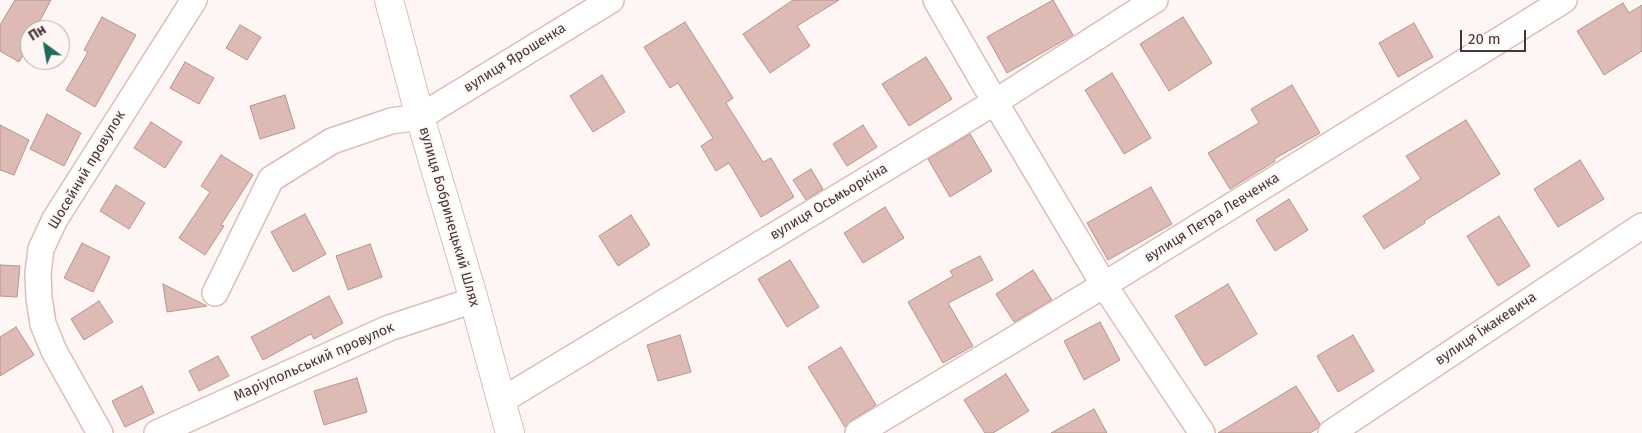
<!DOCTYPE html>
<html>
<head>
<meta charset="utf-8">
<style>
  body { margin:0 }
  #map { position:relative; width:1642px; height:433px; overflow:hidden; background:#fdf6f5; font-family:"Fira Sans",sans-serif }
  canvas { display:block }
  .north { position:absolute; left:20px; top:20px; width:50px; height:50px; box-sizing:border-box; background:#fdf6f5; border:1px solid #b3aaa8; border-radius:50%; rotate:328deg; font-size:14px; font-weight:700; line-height:20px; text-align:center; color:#443734 }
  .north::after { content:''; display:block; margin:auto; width:18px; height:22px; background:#22695d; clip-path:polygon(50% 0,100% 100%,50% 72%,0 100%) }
  .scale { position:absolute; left:1460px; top:30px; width:66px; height:22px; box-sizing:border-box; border:2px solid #443734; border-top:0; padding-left:6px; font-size:15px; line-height:18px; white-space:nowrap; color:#443734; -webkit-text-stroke:4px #fdf6f5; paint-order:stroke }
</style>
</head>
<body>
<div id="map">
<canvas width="1642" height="433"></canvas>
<div class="north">Пн</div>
<div class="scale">20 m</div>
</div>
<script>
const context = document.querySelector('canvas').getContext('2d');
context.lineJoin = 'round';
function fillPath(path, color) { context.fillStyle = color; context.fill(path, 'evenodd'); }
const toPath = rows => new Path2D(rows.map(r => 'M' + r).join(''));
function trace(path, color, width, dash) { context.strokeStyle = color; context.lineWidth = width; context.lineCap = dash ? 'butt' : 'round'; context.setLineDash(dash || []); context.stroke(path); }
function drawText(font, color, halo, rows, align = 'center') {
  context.font = font + ' "Fira Sans",sans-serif'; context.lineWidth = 4; context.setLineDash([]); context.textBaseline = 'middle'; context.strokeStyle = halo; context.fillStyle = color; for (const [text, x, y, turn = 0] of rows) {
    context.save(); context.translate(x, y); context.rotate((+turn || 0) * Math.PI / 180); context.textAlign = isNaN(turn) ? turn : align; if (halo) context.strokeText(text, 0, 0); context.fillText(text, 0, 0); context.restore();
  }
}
const building = toPath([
  [15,0,51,0,35,30,30,30,30,43,19,62,0,51,0,25,15,0],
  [793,0,839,0,797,26,810,46,770,73,743,34,793,0],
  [1053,0,1073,35,1007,73,987,37,1053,0],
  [1623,3,1629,13,1642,5,1642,51,1604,75,1577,31,1623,3],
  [102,17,136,35,95,107,66,90,88,52,84,50,102,17],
  [1183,17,1212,63,1169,91,1140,44,1183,17],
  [685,22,733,98,726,103,763,162,771,158,794,197,761,217,729,163,716,171,701,146,713,138,678,83,670,88,644,47,685,22],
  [1414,23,1433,57,1398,77,1379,43,1414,23],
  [240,25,261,37,247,60,226,48,240,25],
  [926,57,952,99,909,126,882,84,926,57],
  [185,62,214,78,199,104,170,88,185,62],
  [1112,73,1151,138,1124,154,1085,90,1112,73],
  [602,75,625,112,593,132,570,96,602,75],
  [1292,85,1320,133,1274,159,1275,161,1230,189,1208,153,1259,123,1251,109,1292,85],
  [285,95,295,128,260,139,250,106,285,95],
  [47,114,81,133,64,166,30,149,47,114],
  [1466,120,1500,174,1424,221,1425,223,1384,249,1363,216,1421,179,1406,156,1466,120],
  [151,122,182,142,165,168,134,148,151,122],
  [0,125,29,140,14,175,0,170,0,125],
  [863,125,877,147,847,166,833,144,863,125],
  [970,134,992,171,950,197,928,159,970,134],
  [221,155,253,175,221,225,224,226,205,255,179,238,210,192,201,186,221,155],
  [1580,160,1604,199,1558,227,1534,189,1580,160],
  [811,169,823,189,806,200,793,180,811,169],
  [116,185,145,203,129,229,100,211,116,185],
  [1151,187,1172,224,1108,260,1087,223,1151,187],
  [1289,199,1308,230,1275,251,1256,220,1289,199],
  [885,207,904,238,863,263,844,233,885,207],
  [305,214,326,254,293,272,271,232,305,214],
  [631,215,650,245,618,266,599,236,631,215],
  [1499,216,1530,266,1498,286,1467,236,1499,216],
  [82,243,110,257,93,292,64,278,82,243],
  [370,244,382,277,348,290,336,256,370,244],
  [980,256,993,280,948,303,973,346,943,363,908,302,953,276,950,271,980,256],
  [790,260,819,307,787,327,758,279,790,260],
  [0,265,20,266,17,297,0,296,0,265],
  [1033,270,1052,300,1014,322,996,294,1033,270],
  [163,284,207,306,167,312,163,284],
  [1228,284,1257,334,1205,366,1175,316,1228,284],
  [329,296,343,323,314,339,311,334,263,360,251,337,329,296],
  [99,301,113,322,84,340,71,319,99,301],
  [1100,322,1120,360,1084,380,1064,341,1100,322],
  [16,327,34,355,0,376,0,337,16,327],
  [680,335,691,372,658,381,647,345,680,335],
  [1353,335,1374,371,1338,392,1317,356,1353,335],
  [841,347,876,405,851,421,845,427,808,367,841,347],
  [218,356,229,376,199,391,189,371,218,356],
  [1006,374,1029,411,993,433,985,433,964,400,1006,374],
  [357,378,367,412,324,425,314,391,357,378],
  [142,386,154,413,125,427,112,401,142,386],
  [1296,386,1320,424,1318,428,1310,433,1218,433,1296,386],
  [1094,409,1107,433,1051,433,1094,409]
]);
fillPath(building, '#ddbbb4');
trace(building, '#b5948d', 1);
const minor = toPath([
  [936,0,995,102,1104,285,1202,433],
  [215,293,271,179,332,141,391,121,420,117,611,0],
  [501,401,995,102,1155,0],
  [100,433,54,351,43,324,39,298,38,273,41,249,55,219,194,0],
  [157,433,389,328,474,300],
  [858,433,1104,285,1564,0],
  [1331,433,1642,226]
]);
const primary = toPath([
  [389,0,420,117,474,300,510,433]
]);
trace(minor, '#dfbcb6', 28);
trace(primary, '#dfbcb6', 30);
trace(minor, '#fff', 25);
trace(primary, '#fff', 28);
drawText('14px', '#443734', '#fdf6f5', [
  ["вулиця Ярошенка",515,58,-32],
  ["Шосейний провулок",87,170,-59],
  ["вулиця Осьмьоркіна",829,202,-31],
  ["вулиця Бобринецький Шлях",449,217,74],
  ["вулиця Петра Левченка",1212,218,-32],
  ["вулиця Їжакевича",1486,329,-34],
  ["Маріупольський провулок",314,362,-24]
]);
</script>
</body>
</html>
